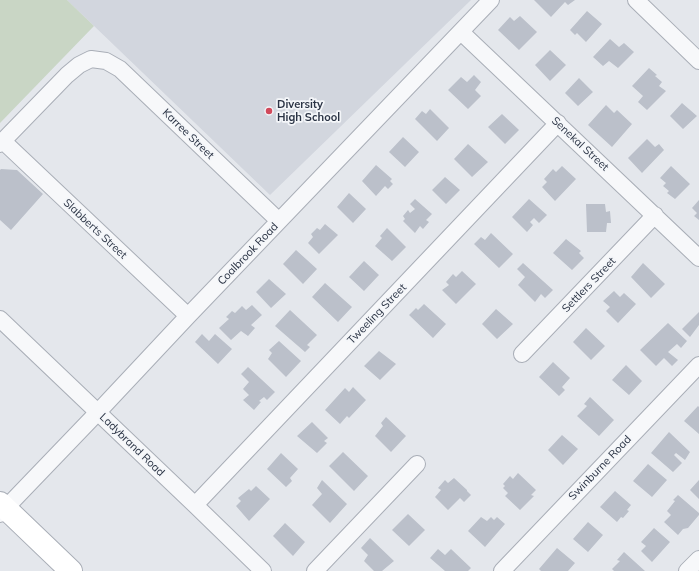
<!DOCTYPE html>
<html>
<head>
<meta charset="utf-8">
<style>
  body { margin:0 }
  canvas { display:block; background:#e4e7ec }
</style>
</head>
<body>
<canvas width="699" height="571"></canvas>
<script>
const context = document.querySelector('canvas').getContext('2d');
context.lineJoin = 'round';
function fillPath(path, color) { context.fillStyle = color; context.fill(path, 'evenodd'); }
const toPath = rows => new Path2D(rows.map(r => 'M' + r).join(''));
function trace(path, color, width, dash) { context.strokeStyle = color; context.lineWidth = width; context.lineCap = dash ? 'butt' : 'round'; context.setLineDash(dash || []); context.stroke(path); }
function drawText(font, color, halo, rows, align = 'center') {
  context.font = font + ' Mulish,sans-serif'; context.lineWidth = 3.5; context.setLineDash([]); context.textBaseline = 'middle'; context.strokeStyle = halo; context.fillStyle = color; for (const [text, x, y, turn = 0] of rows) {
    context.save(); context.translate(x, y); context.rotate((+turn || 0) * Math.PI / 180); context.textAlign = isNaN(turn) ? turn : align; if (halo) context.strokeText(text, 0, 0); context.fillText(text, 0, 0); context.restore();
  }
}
fillPath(toPath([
  [67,0,471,0,270,195]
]), '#d2d6de');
fillPath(toPath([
  [0,0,67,0,94,26,0,123]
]), '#c9d6c5');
fillPath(toPath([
  [534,0,575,0,568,5,565,2,551,17],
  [587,11,602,24,586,42,577,33,575,35,570,30],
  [520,16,537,32,519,50,498,30,510,17,514,21],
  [610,39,619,47,624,43,634,52,618,68,609,61,603,66,593,57],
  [550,50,566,65,550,81,535,65],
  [649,68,657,75,655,76,662,82,659,86,666,91,647,110,638,102,643,96,632,86],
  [474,75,481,82,475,90,481,96,468,109,448,90,461,77,467,82],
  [579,78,593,92,578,106,565,93],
  [682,103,697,116,683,129,670,116],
  [606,105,614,113,617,110,632,124,612,147,588,125],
  [430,109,449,128,437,141,415,119,422,111,426,114],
  [502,114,519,130,505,144,488,127],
  [403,137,419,152,405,167,389,152],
  [647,139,655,147,659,144,664,150,642,173,628,158],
  [468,144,488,162,472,177,454,159],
  [376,165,392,179,390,181,393,184,388,189,385,186,376,196,362,181],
  [562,166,576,179,555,201,542,187,547,182,544,179,553,169,556,172],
  [671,166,690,184,675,199,667,193,669,191,663,186,666,183,660,178],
  [1,169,17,170,43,194,11,230,0,220,0,170],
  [445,177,460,190,446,204,432,190],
  [349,193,366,209,353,223,337,207],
  [415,199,432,214,426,220,429,222,423,229,420,226,415,233,403,221,405,219,403,216,408,210,410,213,415,209,410,204],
  [529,199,547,215,539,223,534,218,530,222,533,225,527,232,512,217],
  [699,200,699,220,694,216,697,213,692,208],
  [586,204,605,204,606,212,610,211,611,223,607,223,606,232,587,232],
  [325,224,338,235,319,254,308,243,313,237,311,234,317,228,320,230],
  [387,228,406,247,392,261,375,246,382,238,380,236],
  [491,233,513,254,499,268,474,244,481,237,485,240],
  [566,239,581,251,579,253,584,258,572,270,553,253],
  [296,250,317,269,303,284,283,264],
  [364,261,379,275,364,291,349,277],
  [523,263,553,290,545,298,541,294,535,302,518,285,525,277,517,269],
  [643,263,665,284,651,298,631,277],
  [462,271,476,284,456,304,442,290,449,285,446,282,453,274,456,277],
  [269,279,286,294,271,308,256,292],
  [325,283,352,307,338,322,312,297],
  [614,291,620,297,624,293,636,304,618,323,606,311,610,307,603,301],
  [424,304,446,324,433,338,409,315,416,308,418,310],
  [252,305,262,315,251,325,255,328,248,336,241,331,231,340,219,328,229,319,226,317,232,311,235,313,242,306,246,310],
  [496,309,513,324,497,339,482,324],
  [290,310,317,335,307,345,310,347,305,352,275,326],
  [699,312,699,325,690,337,682,329],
  [668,323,687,341,681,348,677,344,668,352,678,360,672,366,664,358,656,366,640,350],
  [586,328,605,346,591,360,573,342],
  [202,334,209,341,215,334,232,349,218,364,195,342],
  [279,341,301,361,286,377,268,359,272,353,269,350],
  [379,351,396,364,380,380,364,366],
  [553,362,570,378,562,387,565,390,559,396,539,377],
  [626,365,642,381,629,395,612,380],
  [248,367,275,392,267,400,264,397,259,401,261,402,254,410,243,400,249,395,243,389,249,382,241,374],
  [353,387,366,400,349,418,347,416,340,424,325,410,345,388,349,392],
  [590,397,614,420,599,436,577,416,587,406,584,404],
  [698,406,699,407,699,434,684,421],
  [386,417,406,436,391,452,375,436,383,426,381,423],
  [312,422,328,438,324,441,327,443,317,453,297,436],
  [669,432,690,452,685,460,676,453,674,455,682,463,673,472,651,453],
  [562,435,578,449,563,465,548,450],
  [343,452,368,476,354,491,329,466],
  [281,453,298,469,290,478,292,481,286,487,267,469],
  [648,464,667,480,652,497,633,481],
  [518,473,536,490,531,495,534,496,520,510,505,496,508,493,503,488,505,486,503,484,510,476,513,479],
  [454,478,467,490,467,491,471,495,464,502,460,498,448,510,435,497,441,490,438,488,445,480,448,483],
  [322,480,347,504,330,523,312,505,322,494,317,488],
  [699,480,699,499,690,490],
  [256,486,270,499,249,521,236,506,241,501,238,498,249,489,251,491],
  [615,491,631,505,627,510,629,511,623,518,621,517,617,522,600,507],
  [678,495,699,513,699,515,688,528,683,529,678,535,664,522,671,515,667,511,675,501,673,500],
  [408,514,425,530,409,546,392,530],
  [481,517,487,521,491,517,494,520,497,517,505,524,485,547,468,531],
  [588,522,603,535,588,552,573,539],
  [285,523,305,542,293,556,273,536],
  [654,528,670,542,652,562,641,551,646,546,641,542],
  [370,538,394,561,382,571,374,571,364,561,368,555,361,548],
  [557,548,575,563,568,571,541,571,539,569],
  [438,549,445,555,451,549,471,568,468,571,445,571,430,558],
  [624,552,645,571,614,571,612,569,620,561,617,560]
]), '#bbc0ca');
const street = toPath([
  [636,0,699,61],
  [461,32,699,258],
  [3,141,188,316],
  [0,144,67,75,79,65,91,59,106,61,120,69,279,221],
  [0,319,195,505,263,571],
  [522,354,655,215],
  [195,505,558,123],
  [0,514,98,412,188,316,491,0],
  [315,571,417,464],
  [502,571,699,365],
  [687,571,699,559]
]);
const secondary = toPath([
  [0,503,71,571]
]);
trace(street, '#a9aeb7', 18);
trace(secondary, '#a9aeb7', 24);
trace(street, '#f7f8fa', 16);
trace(secondary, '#fff', 22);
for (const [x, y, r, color] of [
  [269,111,4,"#d1495b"]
]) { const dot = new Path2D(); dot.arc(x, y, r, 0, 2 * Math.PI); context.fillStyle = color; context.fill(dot); trace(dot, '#f4f6f9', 1.5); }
drawText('bold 11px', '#2b3445', '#f4f6f9', [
  ["Diversity",277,105],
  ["High School",277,118]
], 'left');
drawText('11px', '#2b3445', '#f4f6f9', [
  ["Karree Street",188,134,44],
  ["Senekal Street",580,144,43],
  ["Slabberts Street",95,229,43],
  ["Coalbrook Road",248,254,-46],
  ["Settlers Street",589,285,-46],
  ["Tweeling Street",377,314,-46],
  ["Ladybrand Road",132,445,44],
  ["Swinburne Road",600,468,-46]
]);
</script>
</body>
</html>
